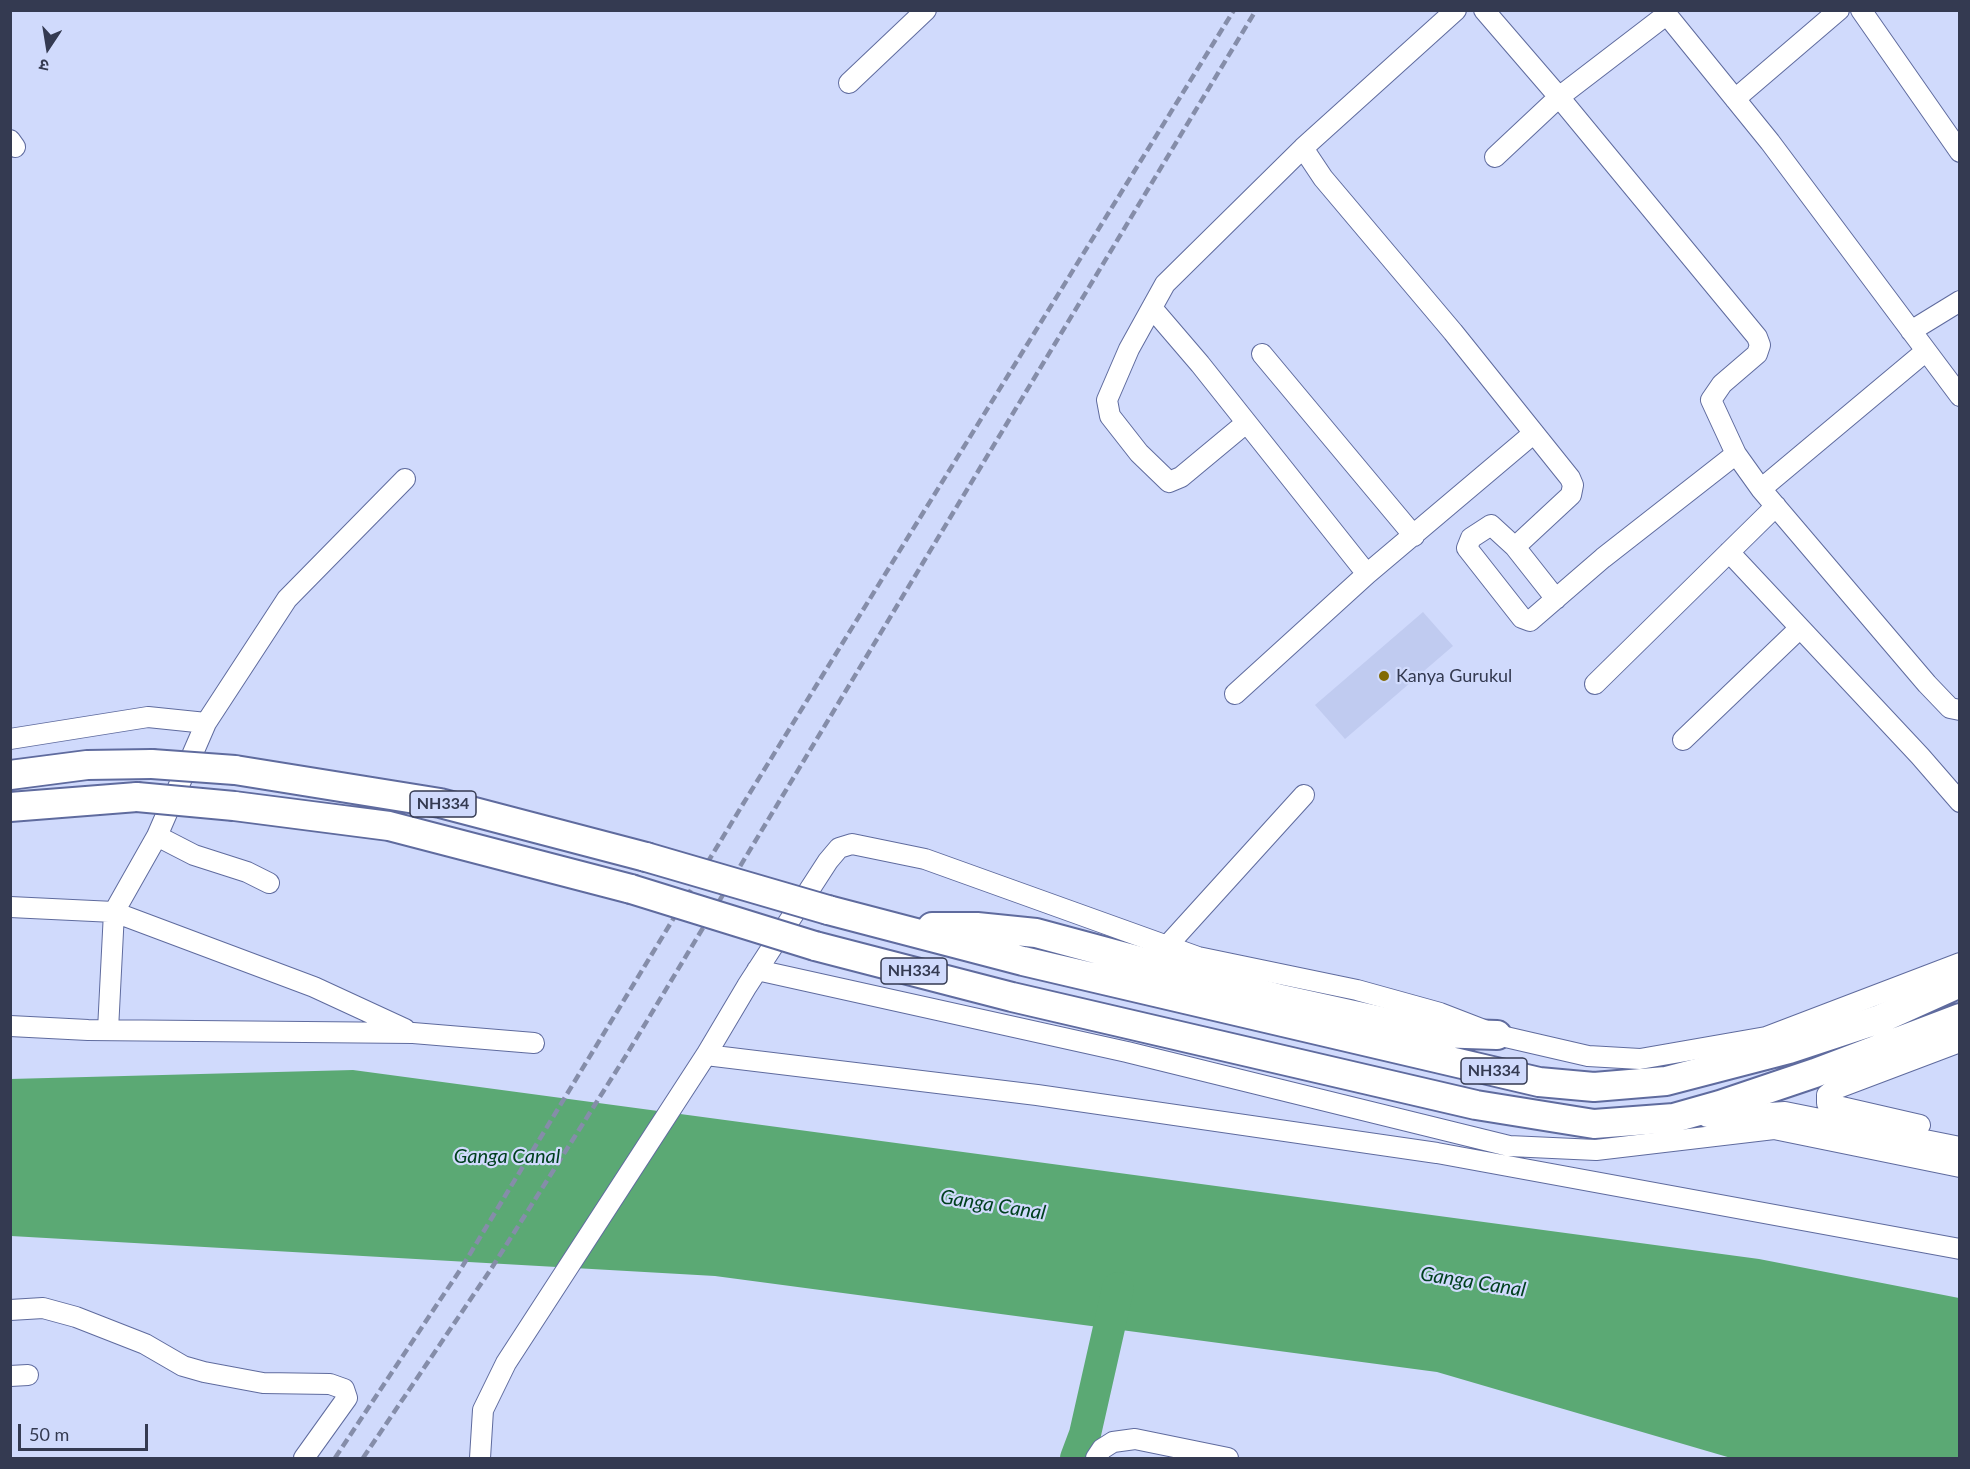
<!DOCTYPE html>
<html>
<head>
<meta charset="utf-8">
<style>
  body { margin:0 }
  #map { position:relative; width:1970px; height:1469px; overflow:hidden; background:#d0dafc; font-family:Lato,"Noto Sans Devanagari",sans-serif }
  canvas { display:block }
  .frame { position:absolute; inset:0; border:12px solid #343a51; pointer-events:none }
  .north { position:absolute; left:18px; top:18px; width:60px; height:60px; -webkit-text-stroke:4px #d0dafc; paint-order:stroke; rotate:192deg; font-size:16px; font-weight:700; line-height:24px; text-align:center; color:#343a51 }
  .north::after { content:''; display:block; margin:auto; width:21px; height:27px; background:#343a51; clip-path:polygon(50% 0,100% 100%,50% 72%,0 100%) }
  .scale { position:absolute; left:18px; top:1424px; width:130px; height:27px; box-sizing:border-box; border:3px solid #343a51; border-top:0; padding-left:8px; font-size:18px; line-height:21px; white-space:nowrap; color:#343a51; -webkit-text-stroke:4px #d0dafc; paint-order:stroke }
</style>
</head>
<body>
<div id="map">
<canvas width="1970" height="1469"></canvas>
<div class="frame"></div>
<div class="north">उ</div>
<div class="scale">50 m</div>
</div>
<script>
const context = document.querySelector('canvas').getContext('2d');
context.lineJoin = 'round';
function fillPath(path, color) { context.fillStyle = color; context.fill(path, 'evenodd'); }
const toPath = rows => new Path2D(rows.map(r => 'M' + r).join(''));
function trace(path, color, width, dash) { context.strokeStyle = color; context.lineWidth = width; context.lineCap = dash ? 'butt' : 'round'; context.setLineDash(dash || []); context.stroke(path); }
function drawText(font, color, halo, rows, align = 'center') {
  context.font = font + ' Lato,sans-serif'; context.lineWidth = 4.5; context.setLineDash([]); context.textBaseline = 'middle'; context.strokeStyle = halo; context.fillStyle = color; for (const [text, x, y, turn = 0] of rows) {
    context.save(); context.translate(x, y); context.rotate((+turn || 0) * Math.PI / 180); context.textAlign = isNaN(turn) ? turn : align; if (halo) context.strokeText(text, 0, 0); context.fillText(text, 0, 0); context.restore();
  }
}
fillPath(toPath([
  [1423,612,1453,646,1345,739,1315,705]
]), '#c0cbf0');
fillPath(toPath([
  [353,1070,1759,1259,1959,1298,1959,1458,1731,1458,1437,1372,715,1276,11,1236,10,1079]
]), '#5ba974');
trace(toPath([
  [1076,1458,1085,1434,1118,1288]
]), '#5ba974', 32);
const minor = toPath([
  [1484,10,1559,97,1757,337,1760,345,1757,354,1722,384,1711,400,1736,454],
  [1663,10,1770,142,1960,396],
  [1861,10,1960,152],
  [849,83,926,10],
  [1735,99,1839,10],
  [10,140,15,147],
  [1303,148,1323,178,1453,332,1570,478,1573,485,1571,495,1515,547,1556,599],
  [1495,157,1559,97,1666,15],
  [1152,308,1200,364,1367,574,1534,433],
  [1911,331,1960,301],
  [1262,354,1414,536],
  [1246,423,1181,477,1169,482,1139,453,1110,416,1107,400,1129,349,1165,284,1303,148,1456,10],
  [1761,489,1926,351],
  [1515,547,1491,525,1471,538,1467,548,1522,618,1530,621,1603,558,1736,454,1761,489,1927,684,1950,708,1960,710],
  [1729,552,1920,756,1960,802],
  [1595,684,1776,506],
  [1235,694,1367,574],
  [10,739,148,717,206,723],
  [1683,740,1800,628],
  [157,836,194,855,247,872,269,883],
  [10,907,114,912,314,987,405,1029],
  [1167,946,1304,795],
  [757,970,1127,1052,1509,1146,1596,1150,1774,1129,1960,1167],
  [10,1026,88,1030,413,1033,534,1043],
  [108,1030,114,912,157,836,206,723,287,599,405,479],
  [706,1055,1037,1095,1437,1153,1960,1249],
  [1707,1117,1785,1112,1960,1147],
  [1920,1125,1833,1105,1827,1103,1827,1095,1833,1090,1960,1042],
  [10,1310,43,1308,76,1317,145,1344,183,1366,204,1372,263,1383,330,1384,344,1389,347,1398,304,1458],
  [10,1376,28,1375],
  [480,1458,483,1410,506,1363,706,1055,747,986,828,861,839,848,852,844,925,859,1198,957,1357,990,1440,1013,1497,1035,1588,1056,1640,1059,1766,1037,1960,963],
  [1096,1458,1102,1449,1113,1442,1135,1439,1228,1458]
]);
const highway = toPath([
  [235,770,440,803,646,857],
  [10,775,87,765,152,764],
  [234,806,389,826,631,889],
  [10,807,137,797],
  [828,910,1023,961,1539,1082,1594,1087,1666,1081,1789,1049,1880,1019,1960,983],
  [932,927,977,927,1036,933,1281,999,1435,1033,1497,1035],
  [815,946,1012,997,1476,1105,1594,1124,1674,1118,1720,1105,1815,1073,1960,1018]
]);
trace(minor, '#5f6b9e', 22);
trace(highway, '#5f6b9e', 32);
trace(minor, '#fff', 20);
trace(highway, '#fff', 28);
trace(toPath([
  [335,1458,462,1267,743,804,1234,10],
  [363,1458,491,1269,627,1054,1256,10]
]), '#858da9', 4.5, [9, 4.5]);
const highwayBridge = toPath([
  [152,764,235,770],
  [137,797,234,806],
  [646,857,828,910],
  [631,889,815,946]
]);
trace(highwayBridge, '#5f6b9e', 32, []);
trace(highwayBridge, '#fff', 28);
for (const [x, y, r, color] of [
  [1384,676,6,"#826a03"]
]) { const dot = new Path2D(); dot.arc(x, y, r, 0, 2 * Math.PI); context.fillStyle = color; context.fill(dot); trace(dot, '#d0dafc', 2); }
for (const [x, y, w] of [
  [443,804,66],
  [914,971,66],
  [1494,1071,66]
]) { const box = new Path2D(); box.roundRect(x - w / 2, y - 13, w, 26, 4.5); context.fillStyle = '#d0dafc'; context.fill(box); trace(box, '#343a51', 1.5); }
drawText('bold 16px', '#343a51', null, [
  ["NH334",443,804],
  ["NH334",914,971],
  ["NH334",1494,1071]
]);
drawText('18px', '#343a51', '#d0dafc', [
  ["Kanya Gurukul",1396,676]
], 'left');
drawText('italic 20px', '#00401e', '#d0dafc', [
  ["Ganga Canal",507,1157],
  ["Ganga Canal",993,1205,9],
  ["Ganga Canal",1473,1282,9]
]);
</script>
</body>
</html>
